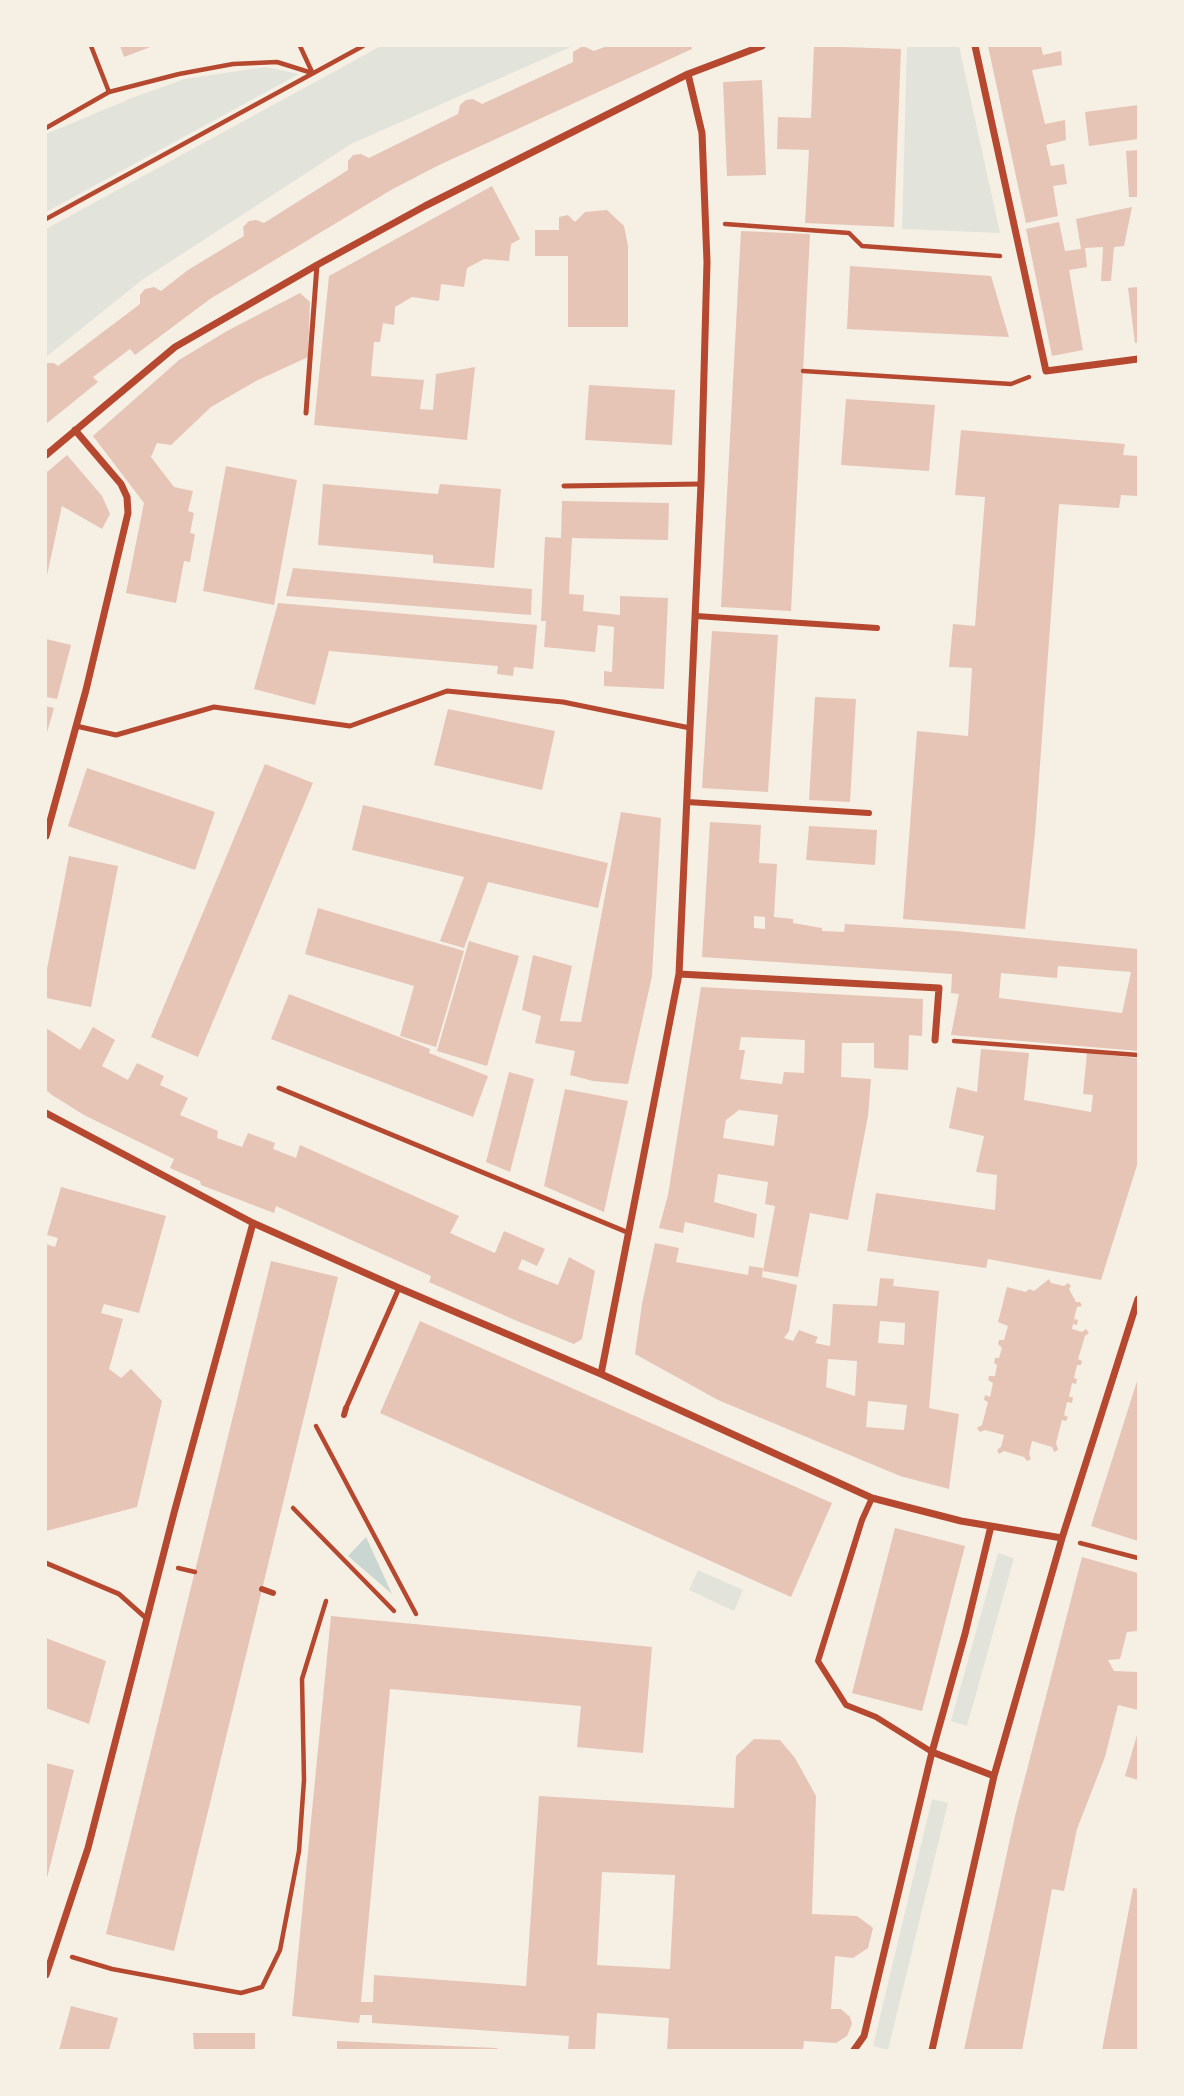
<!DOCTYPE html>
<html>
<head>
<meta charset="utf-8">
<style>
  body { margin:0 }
  #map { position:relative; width:1184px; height:2096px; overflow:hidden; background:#f6efe4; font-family:"PT Sans",sans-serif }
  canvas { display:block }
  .frame { position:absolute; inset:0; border:47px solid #f6efe4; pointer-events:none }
</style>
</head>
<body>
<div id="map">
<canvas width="1184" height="2096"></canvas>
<div class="frame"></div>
</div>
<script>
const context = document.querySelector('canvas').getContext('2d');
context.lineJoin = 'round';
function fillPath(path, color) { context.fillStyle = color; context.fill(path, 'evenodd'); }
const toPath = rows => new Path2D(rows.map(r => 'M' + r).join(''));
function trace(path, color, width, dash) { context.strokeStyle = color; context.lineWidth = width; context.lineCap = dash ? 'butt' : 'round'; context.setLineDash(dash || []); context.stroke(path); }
fillPath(toPath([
  [381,46,573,46,351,144,142,280,46,357,46,229],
  [907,46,959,46,1000,233,902,229],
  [265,67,299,74,46,212,46,134,132,98,185,79],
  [998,1553,1014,1558,967,1726,951,1721],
  [698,1570,743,1590,734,1611,689,1590],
  [932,1799,948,1803,888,2050,873,2046]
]), '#e2e4dc');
fillPath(toPath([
  [366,1537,392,1594,348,1556]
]), '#c9d6d2');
fillPath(toPath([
  [120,46,153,46,124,57],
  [583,46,594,51,607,46,691,46,692,49,437,166,391,190,210,299,135,355,130,349,93,377,98,382,46,424,46,363,54,363,58,366,140,304,140,295,145,289,154,287,161,291,188,270,244,236,243,227,249,221,256,220,264,223,348,170,348,161,353,155,361,154,369,158,458,114,460,105,466,100,473,99,482,104,573,62,573,52],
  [814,46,901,49,894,227,805,223,809,150,777,149,778,117,811,118],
  [988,46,1041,46,1043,55,1061,51,1062,65,1032,70,1045,124,1065,120,1066,140,1046,145,1051,166,1064,164,1067,184,1053,186,1058,216,1026,223],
  [762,80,766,175,727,176,723,82],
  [1138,105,1138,139,1089,146,1085,112],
  [1138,150,1138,197,1129,197,1126,151],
  [492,186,520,239,511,244,509,261,484,259,467,268,464,287,441,284,439,301,412,297,395,307,394,325,383,323,380,342,374,342,371,376,424,380,420,409,433,410,436,374,475,367,467,440,314,425,329,276],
  [1132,207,1124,246,1114,247,1111,281,1101,281,1103,247,1085,248,1087,267,1069,270,1083,350,1052,356,1026,229,1059,222,1065,251,1081,249,1076,219],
  [607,210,624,226,628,246,628,327,568,327,568,256,535,256,535,230,559,230,559,217,568,215,575,222,585,212],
  [741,231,810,234,791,611,721,607],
  [850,266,991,276,1009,337,847,329],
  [1138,287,1138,343,1135,343,1128,288],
  [300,293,310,302,308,357,256,381,211,407,171,445,157,443,151,457,174,487,193,491,188,511,194,513,190,533,195,534,190,562,184,561,176,603,126,593,144,503,93,436,179,360,227,331],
  [589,385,675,390,672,445,585,440],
  [846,399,935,405,929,471,841,465],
  [961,430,1125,444,1123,455,1138,456,1138,496,1121,495,1119,508,1059,504,1035,833,1025,929,903,919,917,731,968,736,972,668,949,667,953,624,975,626,985,497,955,495],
  [67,455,102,496,110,514,102,529,62,506,46,580,46,473],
  [226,466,297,480,274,605,203,591],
  [323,484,438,494,440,484,501,489,494,568,433,563,433,555,318,545],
  [562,501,669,503,668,540,572,538,569,594,584,595,583,611,620,615,620,596,668,598,664,689,604,686,604,671,612,672,614,627,598,625,595,652,544,647,546,621,541,621,545,537,561,538],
  [293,568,532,589,531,615,286,596],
  [278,603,537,625,533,669,514,667,513,676,497,674,498,666,329,651,315,705,254,689],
  [712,631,778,635,768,792,702,788],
  [46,639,71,645,57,699,46,697],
  [815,697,856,699,850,802,809,800],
  [46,706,54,708,46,736],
  [448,709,555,731,542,790,434,765],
  [265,764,313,783,198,1057,151,1037],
  [87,768,215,812,195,870,68,826],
  [363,805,608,863,598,908,488,882,464,948,440,941,464,877,352,850],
  [621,812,661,818,652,976,628,1084,593,1081,570,1075,575,1051,535,1043,541,1016,522,1010,533,955,572,966,560,1021,581,1022],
  [710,822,761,825,759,863,777,864,774,917,793,919,793,923,822,928,822,931,844,932,845,924,956,931,1138,949,1138,1051,951,1035,959,994,951,993,952,974,702,957],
  [754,916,765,917,765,929,754,928],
  [1058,966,1131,972,1122,1013,999,998,1001,973,1057,978],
  [809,826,877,830,875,865,806,860],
  [69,856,118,866,91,1007,46,998,46,974],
  [318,908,464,951,436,1047,400,1036,414,986,305,954],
  [469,941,519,956,487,1066,437,1051],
  [701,987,923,999,922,1036,909,1035,908,1070,874,1068,874,1043,842,1043,841,1077,871,1079,868,1116,848,1220,810,1213,798,1277,763,1271,775,1206,765,1204,768,1182,718,1174,714,1202,757,1214,754,1238,685,1222,683,1233,659,1228,668,1195],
  [741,1037,805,1040,804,1073,784,1072,782,1084,740,1079,745,1050,739,1050],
  [739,1110,778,1115,774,1146,723,1138,726,1120],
  [289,994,430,1049,429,1053,488,1076,473,1117,271,1039],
  [93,1027,115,1040,102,1066,128,1080,137,1063,164,1076,160,1085,188,1098,180,1115,218,1131,217,1138,242,1147,248,1133,275,1143,273,1149,296,1158,300,1145,459,1216,450,1233,495,1253,504,1231,545,1249,537,1266,522,1259,518,1269,558,1285,569,1257,595,1271,582,1339,574,1344,517,1321,429,1282,431,1276,276,1206,274,1213,201,1185,200,1181,170,1168,174,1159,84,1115,52,1095,46,1090,46,1028,80,1050],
  [981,1049,1029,1053,1024,1100,1091,1112,1093,1095,1083,1094,1087,1053,1138,1058,1138,1162,1101,1280,988,1259,986,1268,867,1251,876,1193,995,1210,997,1175,976,1172,984,1136,949,1128,957,1087,977,1092],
  [509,1072,534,1079,510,1172,486,1162],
  [565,1089,628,1101,604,1212,544,1186],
  [61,1187,166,1216,139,1313,104,1304,101,1313,123,1319,109,1369,121,1378,131,1369,162,1401,137,1507,46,1531,46,1244,55,1247,58,1238,47,1235],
  [655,1243,679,1248,676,1262,748,1275,749,1266,763,1268,762,1277,797,1285,789,1331,784,1338,793,1341,799,1330,818,1337,815,1343,830,1346,833,1304,877,1306,880,1278,894,1279,893,1286,939,1291,929,1408,959,1414,949,1489,900,1476,718,1400,635,1354,642,1304],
  [880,1321,905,1323,904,1345,878,1343],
  [828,1359,857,1361,855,1396,826,1387],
  [868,1401,907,1405,904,1430,866,1427],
  [271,1261,338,1277,174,1951,106,1934],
  [1049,1279,1051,1283,1064,1286,1068,1283,1071,1286,1069,1289,1076,1302,1080,1302,1082,1306,1077,1307,1074,1319,1078,1320,1077,1325,1073,1324,1072,1329,1082,1332,1086,1329,1089,1333,1085,1336,1078,1359,1082,1361,1081,1365,1077,1365,1074,1378,1077,1379,1076,1384,1072,1383,1069,1397,1073,1397,1072,1403,1067,1402,1064,1415,1068,1417,1066,1421,1062,1420,1056,1443,1058,1450,1054,1452,1052,1447,1032,1441,1029,1454,1031,1459,1027,1461,1024,1457,1004,1451,999,1454,997,1450,1001,1447,1004,1435,985,1430,980,1432,977,1428,982,1425,988,1402,984,1400,985,1395,990,1397,993,1383,988,1380,989,1376,995,1376,997,1365,994,1363,995,1358,999,1358,1002,1348,998,1344,999,1340,1004,1340,1008,1326,998,1322,1007,1287,1026,1292,1029,1289,1034,1291],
  [420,1321,832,1503,791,1597,380,1413],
  [1138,1378,1138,1541,1091,1526],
  [895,1528,965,1546,922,1711,852,1693],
  [1082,1557,1138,1573,1138,1631,1127,1632,1120,1659,1108,1660,1114,1671,1138,1672,1138,1710,1118,1705,1105,1757,1077,1829,1064,1891,1052,1889,1022,2050,964,2050,1015,1816],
  [331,1616,652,1647,643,1753,577,1747,581,1706,390,1689,361,2002,373,2002,374,1975,526,1986,539,1796,734,1808,736,1756,754,1739,780,1740,795,1758,816,1796,812,1914,857,1916,873,1928,868,1948,853,1958,835,1956,831,2009,841,2009,850,2017,852,2024,847,2036,836,2043,804,2041,803,2050,667,2050,669,2018,597,2013,595,2050,568,2050,569,2036,372,2023,372,2015,360,2015,359,2023,292,2016],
  [602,1872,675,1875,670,1969,597,1965],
  [46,1638,106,1661,89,1724,46,1708],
  [1137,1735,1138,1735,1138,1780,1125,1776],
  [46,1763,74,1770,46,1882],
  [1133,1888,1138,1889,1138,2050,1102,2050],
  [71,2006,118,2018,109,2050,59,2050],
  [193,2033,255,2033,255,2050,194,2050],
  [337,2041,497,2048,497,2050,337,2050]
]), '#e6c5b7');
trace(toPath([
  [91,46,109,92],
  [300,46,312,72],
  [46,128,109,92,179,74,233,64,277,62,312,73],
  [46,219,363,46],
  [725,224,849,233,862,246,1000,256],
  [803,371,1011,384,1029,377],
  [954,1041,1138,1055],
  [316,1426,416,1614],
  [293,1508,394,1611],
  [1080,1543,1138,1558],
  [178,1568,195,1572],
  [72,1957,112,1969,241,1993,262,1987,280,1950,299,1851,304,1780,302,1679,326,1601]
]), '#b5482f', 4.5);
trace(toPath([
  [306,413,317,265],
  [564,486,701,484],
  [76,726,116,735,214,707,350,726,447,691,563,702,690,728],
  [279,1088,629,1233],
  [346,1408,399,1288],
  [46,1563,119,1594,147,1619]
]), '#b5482f', 5);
trace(toPath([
  [696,616,877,628],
  [687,802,869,813],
  [344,1415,346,1408],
  [872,1498,862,1520,818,1661,846,1705,876,1717,932,1752],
  [262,1589,273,1593]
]), '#b5482f', 6);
trace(toPath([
  [975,46,1046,371,1138,359],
  [46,455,175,347,317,265,425,206,688,74,762,46],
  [46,836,86,690,128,513,127,497,121,484,75,430],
  [679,974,939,988,935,1040],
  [46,1113,253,1223,399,1288,601,1374,872,1498,961,1521,1062,1538],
  [601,1374,679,974,701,484,707,262,702,133,688,74],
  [932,1752,994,1776],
  [46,1975,88,1848,174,1513,253,1223],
  [854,2050,864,2036,932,1752,965,1634,991,1526],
  [932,2050,994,1776,1062,1538,1138,1299]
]), '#b5482f', 7);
</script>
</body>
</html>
